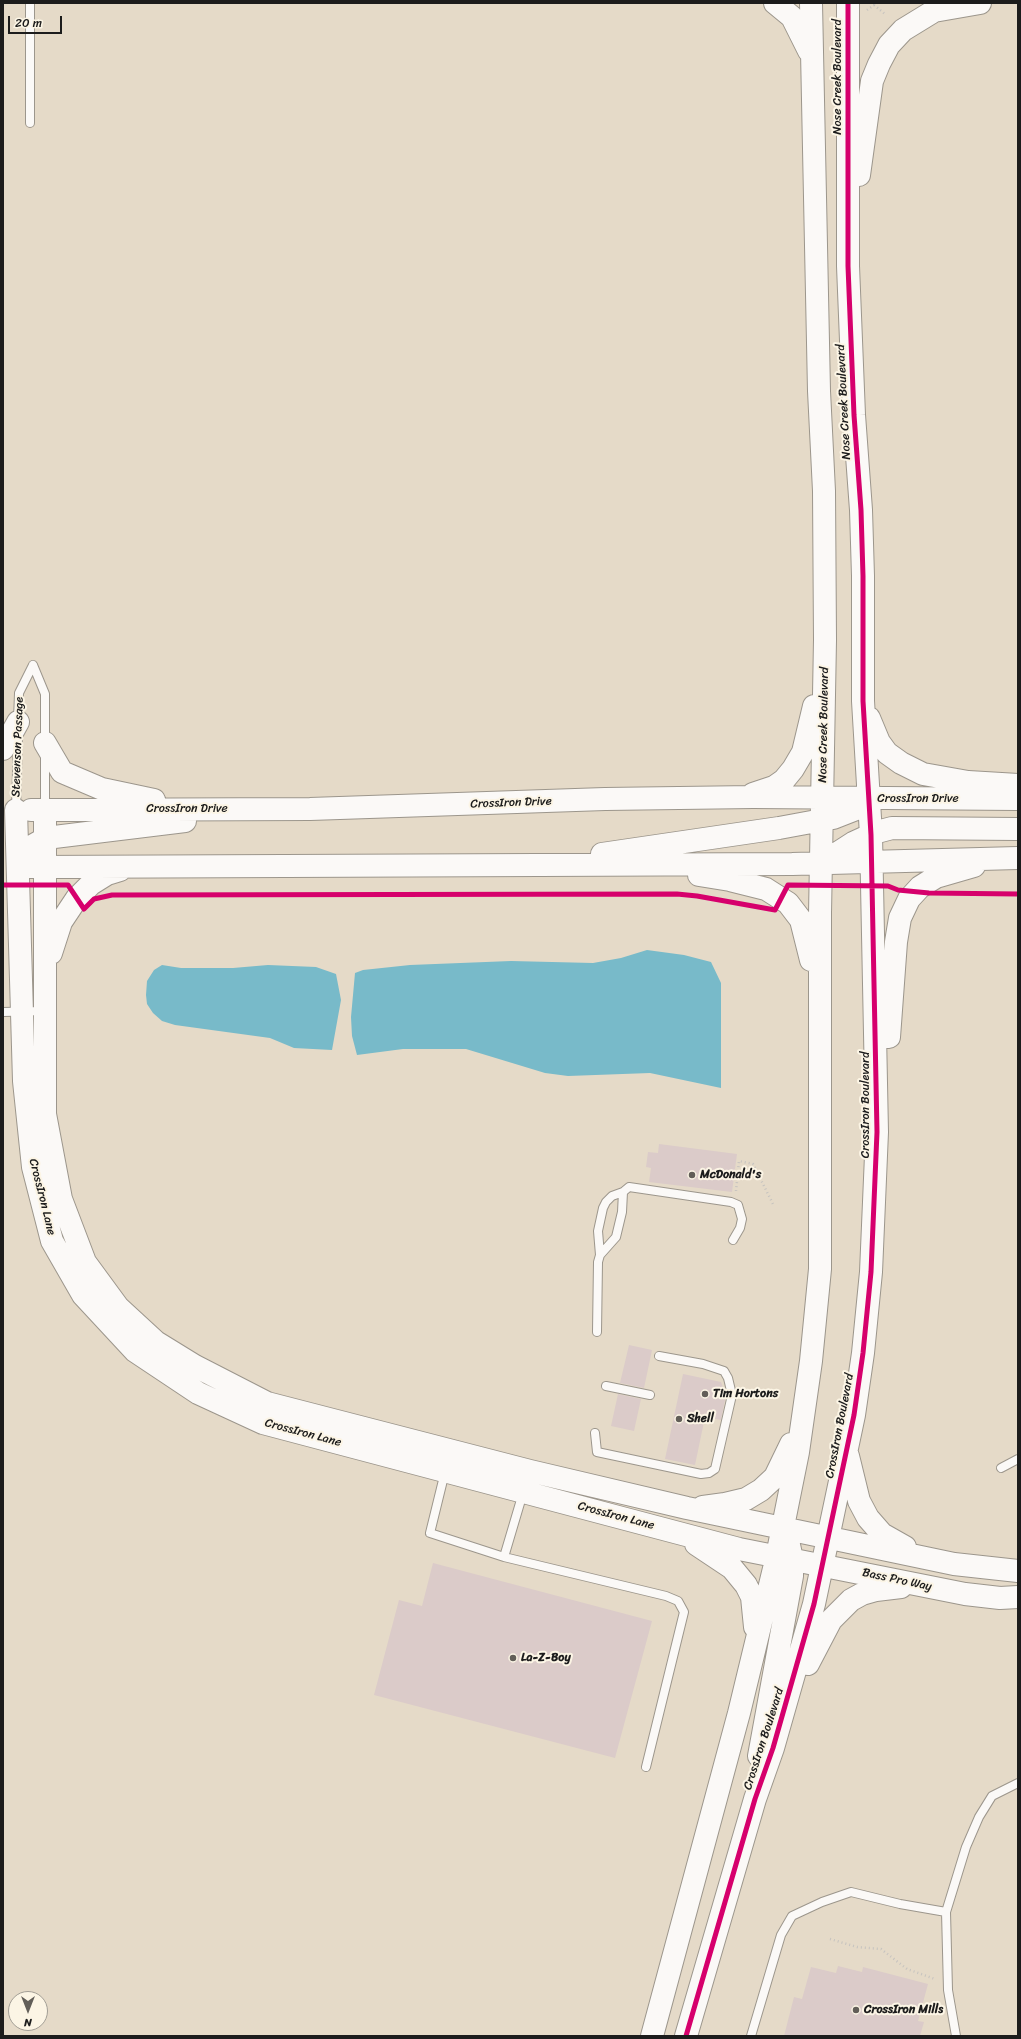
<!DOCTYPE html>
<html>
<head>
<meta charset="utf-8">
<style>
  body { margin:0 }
  #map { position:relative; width:1021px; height:2039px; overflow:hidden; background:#e5dac8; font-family:Sriracha,sans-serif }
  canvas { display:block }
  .frame { position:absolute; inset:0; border:4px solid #1c1c1c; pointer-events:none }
  .north { position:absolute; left:8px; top:1991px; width:40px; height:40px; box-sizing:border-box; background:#fcf5e5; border:1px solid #a29e95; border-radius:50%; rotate:180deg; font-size:11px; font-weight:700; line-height:16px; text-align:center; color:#1c1c1c }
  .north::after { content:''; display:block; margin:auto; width:14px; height:18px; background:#625e58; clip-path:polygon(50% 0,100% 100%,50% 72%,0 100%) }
  .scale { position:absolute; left:8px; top:16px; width:54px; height:18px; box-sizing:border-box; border:2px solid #1c1c1c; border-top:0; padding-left:5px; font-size:12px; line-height:14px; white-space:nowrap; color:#1c1c1c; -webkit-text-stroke:3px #fcf5e5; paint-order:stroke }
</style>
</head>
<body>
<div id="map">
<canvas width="1021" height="2039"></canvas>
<div class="frame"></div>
<div class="north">N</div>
<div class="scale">20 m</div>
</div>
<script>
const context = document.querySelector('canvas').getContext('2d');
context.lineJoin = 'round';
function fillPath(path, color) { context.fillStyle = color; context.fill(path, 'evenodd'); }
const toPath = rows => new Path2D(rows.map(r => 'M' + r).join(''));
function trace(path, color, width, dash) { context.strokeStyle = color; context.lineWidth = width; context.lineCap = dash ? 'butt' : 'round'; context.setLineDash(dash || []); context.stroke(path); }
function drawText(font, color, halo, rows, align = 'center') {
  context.font = font + ' Sriracha,sans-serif'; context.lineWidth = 4; context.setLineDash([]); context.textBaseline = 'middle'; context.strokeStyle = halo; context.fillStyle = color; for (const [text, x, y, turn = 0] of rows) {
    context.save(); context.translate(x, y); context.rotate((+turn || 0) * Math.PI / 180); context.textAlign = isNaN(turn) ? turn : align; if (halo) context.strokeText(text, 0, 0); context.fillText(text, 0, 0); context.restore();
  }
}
fillPath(toPath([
  [647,950,684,955,711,962,721,983,721,1088,650,1073,568,1076,545,1073,466,1049,403,1049,357,1055,352,1036,351,1017,355,973,363,970,410,965,511,961,593,963,621,958],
  [162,965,181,968,233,968,268,965,316,967,336,974,341,1000,332,1050,294,1048,270,1038,175,1025,162,1021,153,1013,147,1004,146,995,147,981,154,970]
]), '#78bac9');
fillPath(toPath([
  [659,1144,737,1154,732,1192,649,1182,651,1168,646,1167,648,1152,658,1153],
  [629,1345,652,1350,644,1388,620,1383],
  [683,1374,721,1382,726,1395,721,1420,705,1417,695,1465,665,1459],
  [618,1394,641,1399,634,1431,611,1426],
  [433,1563,652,1621,615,1758,374,1695,399,1600,422,1606],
  [838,1966,862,1972,863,1967,928,1984,918,2021,924,2022,920,2036,784,2036,794,1997,802,1999,811,1967,836,1973]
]), '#dbcbc9');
const lane = toPath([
  [30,3,30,123],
  [33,665,45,694,45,743],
  [18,721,19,693,33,665],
  [45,755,45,809],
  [16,809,18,734],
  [3,1012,44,1011],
  [600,1255,598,1231,603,1208,606,1202,612,1196,623,1192],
  [597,1332,598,1262,600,1255,616,1237,622,1212,623,1192,629,1187,731,1202,738,1205,742,1219,740,1228,733,1240],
  [606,1386,650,1395],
  [595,1433,597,1452,701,1474,709,1473,715,1469,732,1395,728,1378,724,1371,703,1364,659,1356],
  [1001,1468,1018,1459],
  [445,1472,430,1533,504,1557,666,1596,678,1601,684,1612,646,1767],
  [504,1557,523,1493],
  [751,2036,781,1935,792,1916,822,1902,851,1892,900,1904,946,1912],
  [956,2036,948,1990,946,1912,966,1847,979,1817,992,1796,1018,1783]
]);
const secondary = toPath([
  [775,3,792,17,809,51],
  [859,175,872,81,879,64,889,45,903,30,934,11,980,3],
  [869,718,879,742,887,753,901,763,923,774,968,782,1018,785],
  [45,743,62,772,102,789,154,800],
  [3,749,18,722],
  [753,794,774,787,784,780,793,769,803,752,814,706],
  [16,810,24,1081,33,1167,52,1241,83,1295,135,1351,198,1393,263,1423,739,1549,965,1594,1000,1598,1018,1597],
  [31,810,310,809,605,799,753,797,1018,799],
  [45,810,45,1114,61,1199,85,1262,118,1307,156,1342,195,1366,267,1403,530,1471,687,1508,954,1564,1018,1571],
  [32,846,46,838,185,821],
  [602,854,779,828,833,818,856,809,868,800],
  [822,863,853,843,877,832,892,828,1018,829],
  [31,867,792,864,1018,858],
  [699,875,730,880,766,889,788,903,801,920,811,960],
  [51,953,61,922,77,898,91,884,107,874,120,870],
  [889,1037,896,942,900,918,909,899,920,887,936,877,974,866],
  [848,1456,859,1501,868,1518,882,1534,905,1547],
  [703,1507,725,1504,746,1499,761,1490,775,1477,791,1444],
  [696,1544,732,1568,746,1585,752,1597,755,1627],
  [808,1664,831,1620,851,1600,862,1594,876,1590,901,1587],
  [759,1756,792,1576,792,1559,789,1545],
  [652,2036,739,1713,777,1556,798,1452,811,1361,820,1269,820,914,825,640,824,491,819,391,811,3],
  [686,2036,755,1799,773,1748,814,1604,854,1415,863,1353,871,1272,877,1132,871,835,863,701,863,576,861,510,854,415,848,266,848,3]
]);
trace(lane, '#9c968c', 10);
trace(secondary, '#9c968c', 24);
trace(toPath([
  [874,5,885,14],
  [867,10,877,3],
  [736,1191,739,1161,753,1164,774,1206],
  [830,1939,857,1947,881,1949,907,1969,935,1979]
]), '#c6c3bf', 2.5, [1, 3]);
trace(lane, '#fbf9f7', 8);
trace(secondary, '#fbf9f7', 22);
trace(toPath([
  [3,885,68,885,84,909,94,899,112,895,677,894,697,896,775,910,788,885,888,886,898,890,929,893,1018,894],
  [686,2036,755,1799,773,1748,814,1604,854,1415,863,1353,871,1272,877,1132,871,835,863,701,863,576,861,510,854,415,848,266,848,3]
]), '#d6006c', 5);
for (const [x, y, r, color] of [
  [692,1175,4,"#625e58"],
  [705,1394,4,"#625e58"],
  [679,1419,4,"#625e58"],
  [513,1658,4,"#625e58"],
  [856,2010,4,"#625e58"]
]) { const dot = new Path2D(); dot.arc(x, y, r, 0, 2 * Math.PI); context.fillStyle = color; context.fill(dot); trace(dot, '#fcf5e5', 1.5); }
drawText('12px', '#1c1c1c', '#fcf5e5', [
  ["Nose Creek Boulevard",838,77,-90],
  ["Nose Creek Boulevard",844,402,-93],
  ["Nose Creek Boulevard",824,725,-89],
  ["Stevenson Passage",18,747,-88],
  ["CrossIron Drive",918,799],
  ["CrossIron Drive",511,803,-2],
  ["CrossIron Drive",187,809],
  ["CrossIron Boulevard",866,1105,-90],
  ["CrossIron Lane",42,1197,76],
  ["CrossIron Boulevard",840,1426,-79],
  ["CrossIron Lane",303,1433,15],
  ["CrossIron Lane",616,1516,15],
  ["Bass Pro Way",897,1580,12],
  ["CrossIron Boulevard",764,1739,-72]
]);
drawText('bold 12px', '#1c1c1c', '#fcf5e5', [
  ["McDonald's",700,1175],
  ["Tim Hortons",713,1394],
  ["Shell",687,1419],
  ["La-Z-Boy",521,1658],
  ["CrossIron Mills",864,2010]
], 'left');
</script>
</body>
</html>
